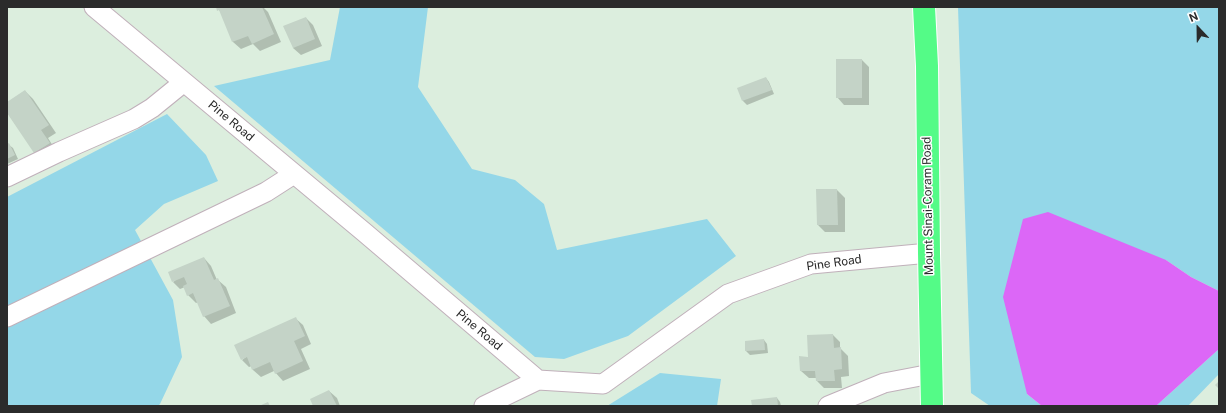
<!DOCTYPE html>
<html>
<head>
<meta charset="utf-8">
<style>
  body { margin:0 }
  #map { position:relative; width:1226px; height:413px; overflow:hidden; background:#dceede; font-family:"Public Sans",sans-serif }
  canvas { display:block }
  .frame { position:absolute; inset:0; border:8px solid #2b2b2b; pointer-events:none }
  .north { position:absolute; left:1178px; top:8px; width:40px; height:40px; -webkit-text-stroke:3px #fff; paint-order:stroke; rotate:338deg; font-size:11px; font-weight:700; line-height:16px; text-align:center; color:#2b2b2b }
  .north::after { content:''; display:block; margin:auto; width:14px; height:18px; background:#2b2b2b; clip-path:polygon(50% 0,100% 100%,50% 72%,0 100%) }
</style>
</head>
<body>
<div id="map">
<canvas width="1226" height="413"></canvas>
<div class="frame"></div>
<div class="north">N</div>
</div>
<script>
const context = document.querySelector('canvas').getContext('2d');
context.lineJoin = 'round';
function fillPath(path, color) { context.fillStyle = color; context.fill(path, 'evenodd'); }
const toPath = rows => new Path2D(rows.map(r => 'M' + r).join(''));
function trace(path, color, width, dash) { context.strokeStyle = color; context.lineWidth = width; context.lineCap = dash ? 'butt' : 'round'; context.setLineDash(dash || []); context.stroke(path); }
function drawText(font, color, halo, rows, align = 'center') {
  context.font = font + ' "Public Sans",sans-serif'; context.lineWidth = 3; context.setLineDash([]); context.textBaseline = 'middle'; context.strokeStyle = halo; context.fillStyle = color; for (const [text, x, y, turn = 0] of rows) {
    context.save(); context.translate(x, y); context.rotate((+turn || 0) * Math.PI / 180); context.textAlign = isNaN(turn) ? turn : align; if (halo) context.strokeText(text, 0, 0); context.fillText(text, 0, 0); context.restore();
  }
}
fillPath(toPath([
  [340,7,428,7,418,87,472,169,515,180,544,204,557,250,707,219,736,256,628,336,564,359,535,357,214,86,330,60],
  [958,7,1219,7,1219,291,1191,277,1166,260,1027,394,1042,406,990,406,971,393],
  [167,114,206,155,218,181,164,204,135,230,173,300,182,357,160,404,158,406,7,406,7,197],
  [1219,349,1219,374,1188,406,1156,406],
  [660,373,721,379,717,406,607,406]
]), '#94d7e8');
fillPath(toPath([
  [1048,212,1166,260,1191,277,1219,291,1219,349,1156,406,1042,406,1027,394,1003,297,1023,219]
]), '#dc67f7');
fillPath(toPath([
  [217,7,263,7,268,12,281,42,260,51,253,44,241,49,233,42,222,14],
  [306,18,313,25,322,46,301,55,293,48],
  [837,60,862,60,869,67,869,105,844,105,837,97],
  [766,78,769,82,774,94,747,105,743,101,739,88],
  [25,91,33,99,56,133,48,138,56,151,42,160,35,153,7,112,7,104],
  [7,145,9,145,13,148,18,159,7,164],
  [817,190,837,190,845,198,845,232,825,232,818,225],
  [204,258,211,266,217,280,218,280,226,287,236,313,211,324,204,316,198,302,196,303,188,295,185,287,180,289,173,282],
  [295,318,303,325,311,344,301,349,310,369,283,381,274,371,261,377,253,370,252,366,249,367,242,360],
  [833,335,840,342,840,348,848,356,849,376,841,377,842,388,824,388,817,381,817,378,809,378,801,371,809,358],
  [764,340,767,344,768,353,750,355,746,351,746,342],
  [329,391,337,398,340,406,315,406],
  [777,398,780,402,781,406,753,406]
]), '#0003');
fillPath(toPath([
  [216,7,262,7,274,34,252,44,248,36,232,42,219,10,217,11],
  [306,17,315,39,293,48,283,26],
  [836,59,862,59,862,98,836,98],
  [766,77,772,90,742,101,737,88],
  [25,90,49,125,41,130,50,143,34,153,7,113,7,102],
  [9,143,15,155,7,159,7,144],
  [816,189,837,189,838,225,817,225],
  [204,257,214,280,218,278,230,306,203,317,193,293,187,296,183,286,187,284,184,277,172,282,168,272],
  [296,317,305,336,294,341,303,361,275,374,270,362,252,370,247,357,241,360,234,345],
  [833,334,834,348,841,347,842,369,834,370,835,381,816,381,815,371,800,371,799,356,808,357,807,335],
  [764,339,765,350,745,351,745,341],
  [1219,381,1219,389,1215,385],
  [329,390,337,406,313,406,310,399],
  [777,397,778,406,752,406,751,400],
  [268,402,270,406,259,406]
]), '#c4d3c7');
const minor = toPath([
  [94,7,364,232,538,380,603,384,728,294,811,264,929,253],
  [7,177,59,152,134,119,152,108,184,82],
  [7,317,266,192,294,174],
  [484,406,538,380],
  [828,406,884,383,931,374]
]);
const major = toPath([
  [924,7,927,66,929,253,932,406]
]);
trace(minor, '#c0b0ba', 21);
trace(major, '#fff', 24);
trace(minor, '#fff', 19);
trace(major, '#54fb87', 22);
drawText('12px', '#2b2b2b', '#fff', [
  ["Pine Road",231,121,40],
  ["Mount Sinai-Coram Road",928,206,-91],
  ["Pine Road",834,263,-8],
  ["Pine Road",479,330,40]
]);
</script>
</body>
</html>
